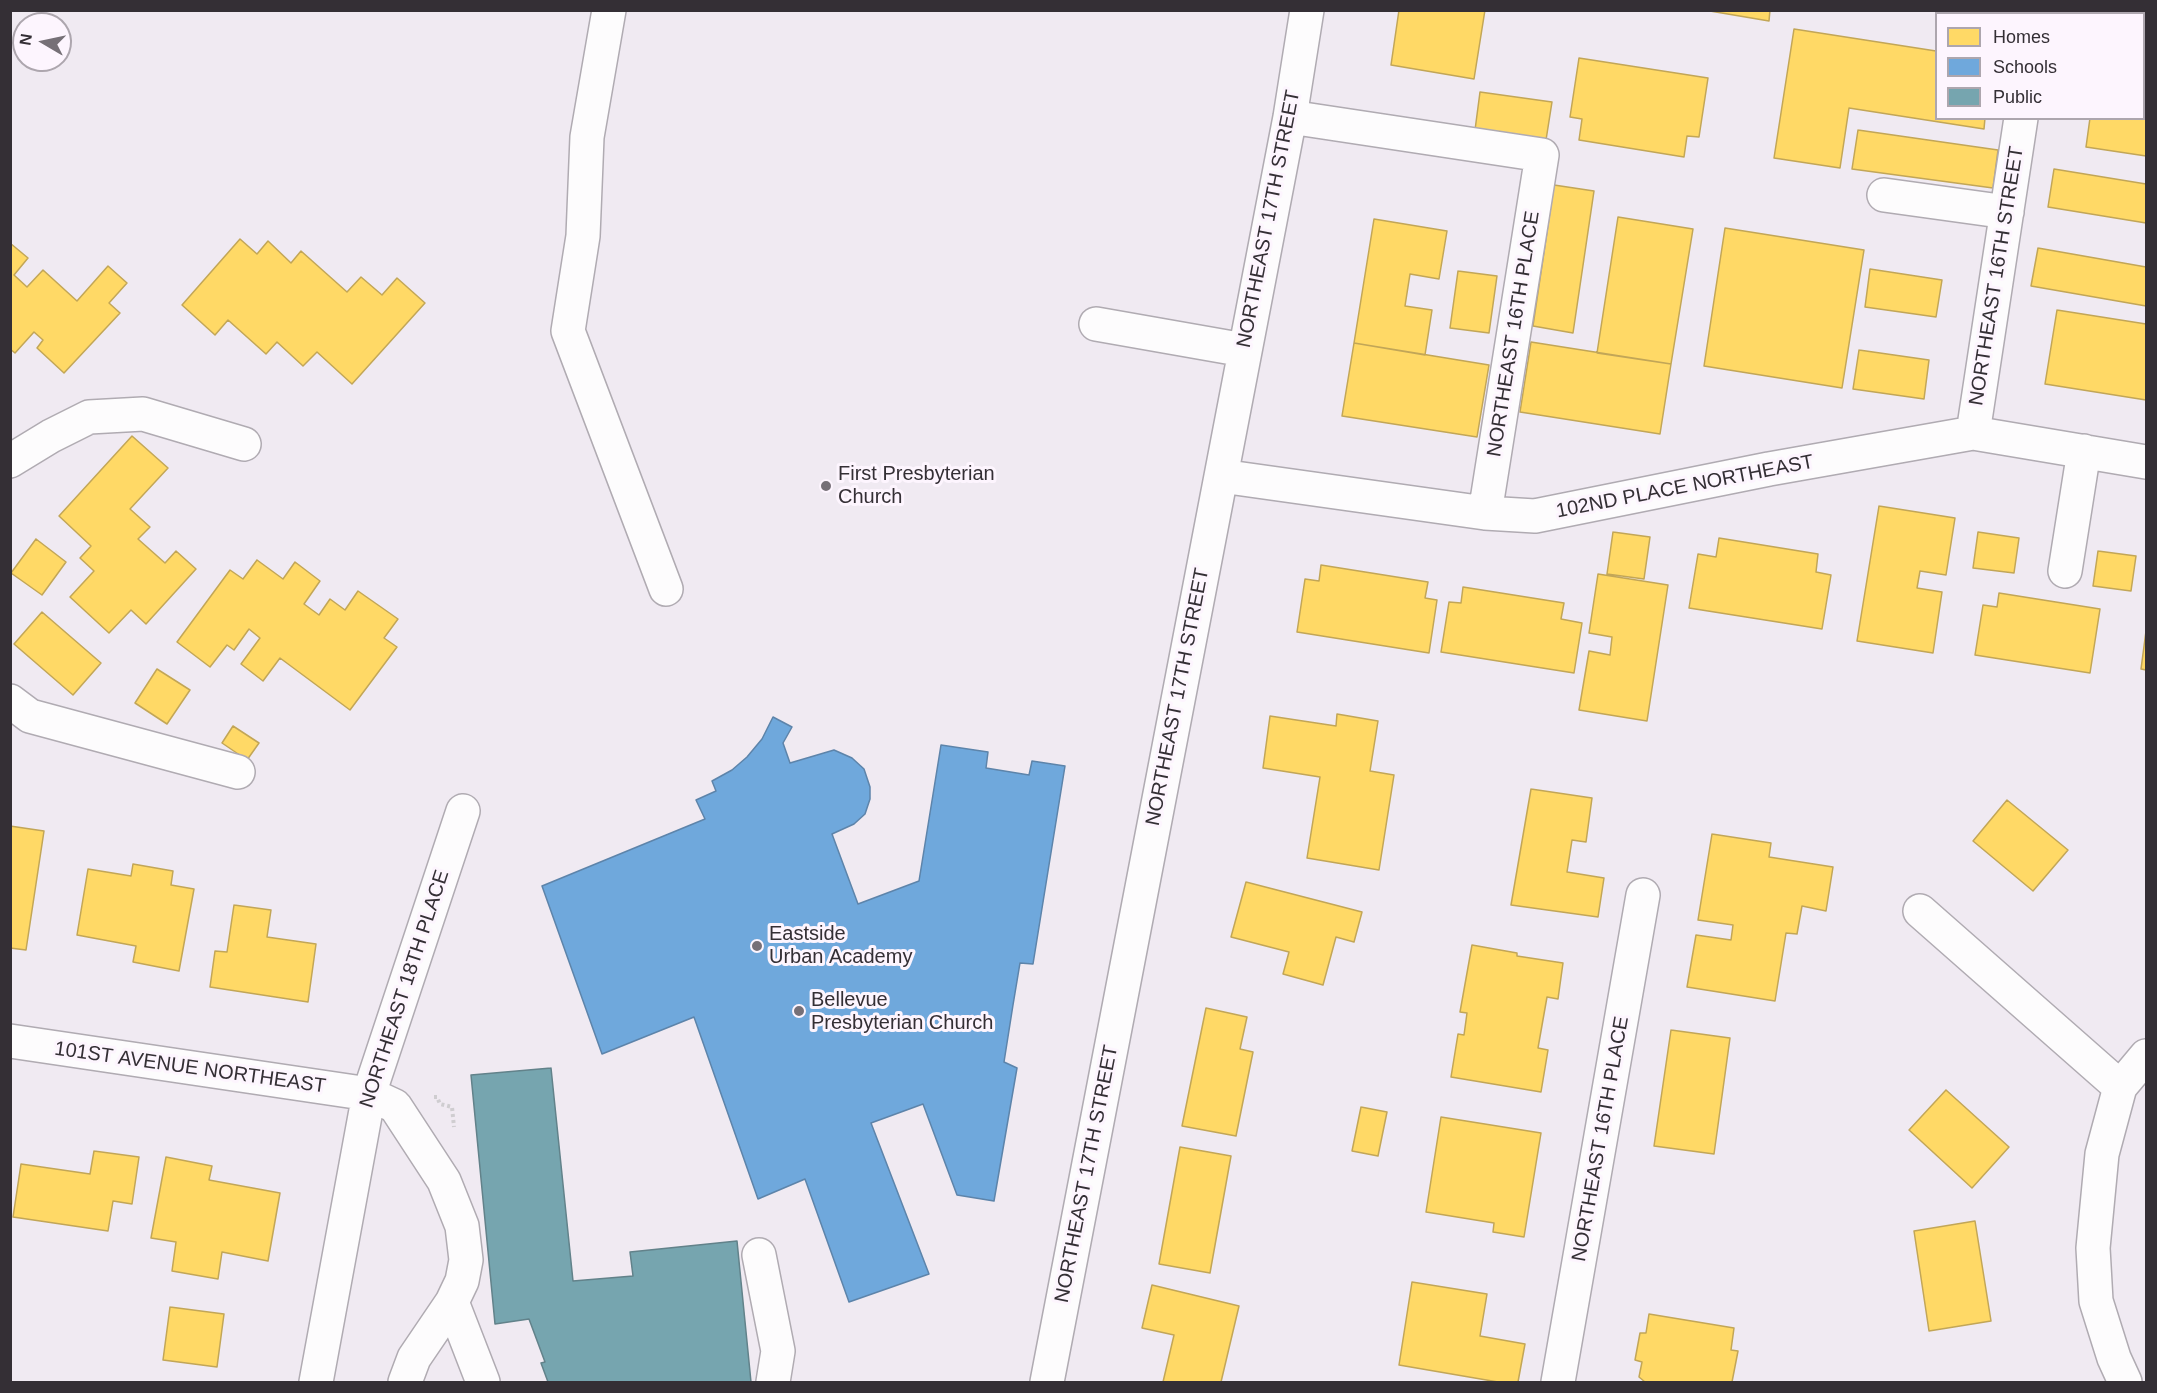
<!DOCTYPE html>
<html>
<head>
<meta charset="utf-8">
<style>
  body { margin:0 }
  #map { position:relative; width:2157px; height:1393px; overflow:hidden; background:#f0eaf2; font-family:Arial,sans-serif }
  canvas { display:block }
  .frame { position:absolute; inset:0; border:12px solid #342f35; pointer-events:none }
  .legend { position:absolute; left:1935px; top:12px; width:210px; height:108px; box-sizing:border-box; background:#fdf5fe; border:2px solid #ada6ae; margin:0; padding:8px 10px; list-style:none; font-size:18px; color:#342f35 }
  .legend li { display:flex; align-items:center; gap:12px; height:30px }
  .legend b { width:30px; border:2px solid #ada6ae }
  .north { position:absolute; left:12px; top:12px; width:60px; height:60px; box-sizing:border-box; background:#fdf5fe; border:2px solid #ada6ae; border-radius:50%; rotate:279deg; font-size:16px; font-weight:700; line-height:24px; text-align:center; color:#342f35 }
  .north::after { content:''; display:block; margin:auto; width:21px; height:27px; background:#767077; clip-path:polygon(50% 0,100% 100%,50% 72%,0 100%) }
</style>
</head>
<body>
<div id="map">
<canvas width="2157" height="1393"></canvas>
<div class="frame"></div>
<ul class="legend">
<li><b style="height:16px;background:#ffd966"></b>Homes</li>
<li><b style="height:16px;background:#6fa8dc"></b>Schools</li>
<li><b style="height:16px;background:#76a5af"></b>Public</li>
</ul>
<div class="north">N</div>
</div>
<script>
const context = document.querySelector('canvas').getContext('2d');
context.lineJoin = 'round';
function fillPath(path, color) { context.fillStyle = color; context.fill(path, 'evenodd'); }
const toPath = rows => new Path2D(rows.map(r => 'M' + r).join(''));
function trace(path, color, width, dash) { context.strokeStyle = color; context.lineWidth = width; context.lineCap = dash ? 'butt' : 'round'; context.setLineDash(dash || []); context.stroke(path); }
function drawText(font, color, halo, rows, align = 'center') {
  context.font = font + ' Arial,sans-serif'; context.lineWidth = 6; context.setLineDash([]); context.textBaseline = 'middle'; context.strokeStyle = halo; context.fillStyle = color; for (const [text, x, y, turn = 0] of rows) {
    context.save(); context.translate(x, y); context.rotate((+turn || 0) * Math.PI / 180); context.textAlign = isNaN(turn) ? turn : align; if (halo) context.strokeText(text, 0, 0); context.fillText(text, 0, 0); context.restore();
  }
}
const homes = toPath([
  [1399,10,1485,10,1474,79,1391,65,1399,10],
  [1704,10,1770,10,1769,21,1704,10],
  [2085,10,2123,10,2123,14,2084,14,2085,10],
  [1794,29,1936,51,1936,118,1985,118,1984,129,1849,108,1840,168,1774,158,1794,29],
  [1579,58,1708,78,1699,137,1687,136,1684,157,1579,140,1582,119,1570,117,1579,58],
  [2144,86,2146,86,2146,156,2086,147,2090,118,2144,118,2144,86],
  [1480,92,1552,102,1546,140,1475,130,1480,92],
  [1858,130,1998,150,1993,188,1852,169,1858,130],
  [2054,169,2146,184,2146,223,2048,207,2054,169],
  [1554,185,1594,191,1573,333,1533,326,1554,185],
  [1618,217,1693,229,1671,364,1597,353,1618,217],
  [1374,219,1447,231,1439,279,1410,274,1405,306,1432,310,1425,355,1354,343,1374,219],
  [1725,228,1864,250,1842,388,1704,366,1725,228],
  [240,239,257,254,268,241,291,263,301,251,347,292,361,277,382,295,397,278,425,303,352,384,317,352,303,366,277,342,266,354,228,320,215,335,182,305,240,239],
  [10,243,28,258,14,275,27,287,43,270,77,301,108,266,127,283,109,303,120,313,64,373,37,348,43,340,34,332,15,353,10,349,10,243],
  [2038,248,2146,267,2146,306,2031,286,2038,248],
  [1870,269,1942,280,1936,317,1865,307,1870,269],
  [1458,271,1497,276,1489,333,1450,328,1458,271],
  [2057,310,2146,324,2146,400,2045,384,2057,310],
  [1531,342,1671,364,1660,434,1520,412,1531,342],
  [1354,343,1489,365,1477,437,1342,416,1354,343],
  [1859,350,1929,360,1924,399,1853,389,1859,350],
  [132,436,168,468,130,509,150,527,138,539,165,563,176,551,196,569,146,624,131,610,109,633,70,597,94,571,80,558,91,546,59,516,132,436],
  [1879,506,1955,518,1946,575,1920,571,1917,588,1942,592,1933,653,1857,641,1879,506],
  [1613,532,1650,537,1644,579,1607,574,1613,532],
  [1978,532,2019,538,2014,573,1973,568,1978,532],
  [1719,538,1818,554,1816,572,1831,575,1822,629,1689,608,1698,554,1716,557,1719,538],
  [36,539,66,562,42,595,11,573,36,539],
  [2098,551,2136,556,2131,591,2093,586,2098,551],
  [257,560,283,579,295,562,320,581,304,604,319,615,330,599,345,610,358,591,398,619,384,638,397,647,350,710,280,658,263,681,241,664,260,638,249,629,234,650,227,645,210,667,177,642,230,570,243,579,257,560],
  [1321,565,1428,582,1425,598,1437,600,1429,653,1297,632,1305,579,1319,581,1321,565],
  [1598,574,1668,585,1647,721,1579,710,1589,651,1610,655,1612,637,1589,633,1598,574],
  [1463,587,1564,603,1561,619,1582,623,1574,673,1441,652,1449,602,1461,603,1463,587],
  [1999,593,2100,609,2090,673,1975,655,1983,605,1997,607,1999,593],
  [42,612,101,663,73,695,14,644,42,612],
  [2146,631,2146,670,2141,669,2146,631],
  [157,669,190,690,167,724,135,703,157,669],
  [1337,714,1378,721,1370,771,1394,775,1379,870,1307,858,1320,777,1263,768,1270,716,1336,726,1337,714],
  [233,726,259,743,247,760,222,743,233,726],
  [1531,789,1592,798,1586,842,1572,840,1567,872,1604,878,1598,917,1511,905,1531,789],
  [2007,800,2068,850,2033,891,1973,841,2007,800],
  [10,826,44,831,26,950,10,948,10,826],
  [1712,834,1771,843,1769,857,1833,867,1826,911,1802,906,1797,934,1786,933,1775,1001,1687,987,1696,935,1731,940,1733,925,1698,920,1712,834],
  [133,864,173,871,171,885,194,889,179,971,133,962,136,946,77,935,88,869,131,876,133,864],
  [1246,882,1362,912,1354,942,1336,937,1323,985,1283,974,1289,952,1231,937,1246,882],
  [234,905,271,910,267,937,316,944,308,1002,210,987,215,951,227,952,234,905],
  [1472,945,1517,953,1517,956,1563,963,1558,999,1547,997,1538,1048,1548,1050,1541,1092,1451,1077,1458,1034,1464,1035,1467,1013,1460,1012,1472,945],
  [1206,1008,1247,1017,1240,1049,1253,1052,1236,1136,1182,1126,1206,1008],
  [1671,1030,1730,1038,1714,1154,1654,1146,1671,1030],
  [1946,1090,2009,1147,1972,1188,1909,1130,1946,1090],
  [1361,1107,1387,1112,1378,1156,1352,1151,1361,1107],
  [1441,1117,1541,1133,1524,1237,1493,1232,1494,1223,1426,1212,1441,1117],
  [1180,1147,1231,1156,1210,1273,1159,1264,1180,1147],
  [94,1151,139,1157,132,1204,113,1201,108,1231,13,1217,21,1164,90,1174,94,1151],
  [166,1157,212,1166,209,1180,280,1193,268,1261,222,1252,218,1279,172,1271,176,1242,151,1238,166,1157],
  [1975,1221,1991,1321,1929,1331,1914,1231,1975,1221],
  [1412,1282,1487,1294,1480,1336,1525,1344,1518,1382,1498,1382,1399,1365,1412,1282],
  [1152,1285,1239,1306,1221,1382,1163,1382,1174,1335,1142,1328,1152,1285],
  [170,1307,224,1314,217,1367,163,1360,170,1307],
  [1649,1314,1734,1328,1731,1350,1738,1351,1732,1382,1645,1382,1639,1377,1642,1362,1635,1360,1640,1333,1646,1333,1649,1314]
]);
fillPath(homes, '#ffd966');
trace(homes, '#c2a657', 1.5);
const schools = toPath([
  [773,717,792,727,783,743,790,763,834,750,852,758,864,769,870,787,870,799,865,814,854,824,832,834,858,904,919,881,941,745,988,752,986,768,1029,775,1032,761,1065,766,1033,964,1020,963,1013,1005,1004,1062,1017,1068,994,1201,957,1195,923,1104,871,1123,929,1274,849,1302,805,1179,758,1199,694,1017,602,1054,542,886,705,819,696,800,716,791,712,781,732,770,747,757,762,739,773,717]
]);
fillPath(schools, '#6fa8dc');
trace(schools, '#5d84aa', 1.5);
const public = toPath([
  [551,1068,573,1281,633,1276,630,1252,737,1241,751,1382,548,1382,541,1363,545,1362,529,1319,495,1324,471,1075,551,1068]
]);
fillPath(public, '#76a5af');
trace(public, '#62828a', 1.5);
const minor = toPath([
  [609,10,587,137,583,236,568,331,666,589],
  [2037,14,2038,10],
  [1290,117,1542,155,1485,513],
  [1884,195,2007,212],
  [1096,324,1244,350],
  [1973,433,2021,118],
  [10,461,51,436,89,417,143,414,244,444],
  [1221,476,1485,513,1535,516,1769,469,1973,433,2146,462],
  [2065,571,2084,451],
  [10,701,30,716,238,772],
  [1920,911,2120,1087,2146,1056],
  [10,1041,369,1094,395,1106,444,1181,462,1226,466,1260,462,1281,452,1302,483,1382],
  [2120,1087,2102,1154,2093,1248,2096,1301,2114,1358,2125,1382],
  [759,1255,778,1351,773,1382],
  [316,1382,369,1094,463,811],
  [405,1382,414,1358,452,1302],
  [1047,1382,1290,117,1307,10],
  [1558,1382,1643,895]
]);
trace(minor, '#b0abb2', 36);
trace(toPath([
  [434,1097,437,1097,440,1104,452,1107,454,1127]
]), '#cfcdd0', 4, [3, 3]);
trace(minor, '#fdfcfd', 33);
for (const [x, y, r, color] of [
  [826,486,6,"#767077"],
  [757,946,6,"#767077"],
  [799,1011,6,"#767077"]
]) { const dot = new Path2D(); dot.arc(x, y, r, 0, 2 * Math.PI); context.fillStyle = color; context.fill(dot); trace(dot, '#fdf5fe', 2); }
drawText('20px', '#342f35', '#fdf5fe', [
  ["NORTHEAST 17TH STREET",1269,219,-79],
  ["NORTHEAST 16TH STREET",1997,276,-81],
  ["NORTHEAST 16TH PLACE",1514,334,-81],
  ["102ND PLACE NORTHEAST",1685,487,-11],
  ["NORTHEAST 17TH STREET",1178,697,-79],
  ["NORTHEAST 18TH PLACE",405,989,-72],
  ["101ST AVENUE NORTHEAST",190,1068,8],
  ["NORTHEAST 16TH PLACE",1601,1139,-80],
  ["NORTHEAST 17TH STREET",1087,1174,-79]
]);
drawText('20px', '#342f35', '#fdf5fe', [
  ["First Presbyterian",838,474],
  ["Church",838,497],
  ["Eastside",769,934],
  ["Urban Academy",769,957],
  ["Bellevue",811,1000],
  ["Presbyterian Church",811,1023]
], 'left');
</script>
</body>
</html>
